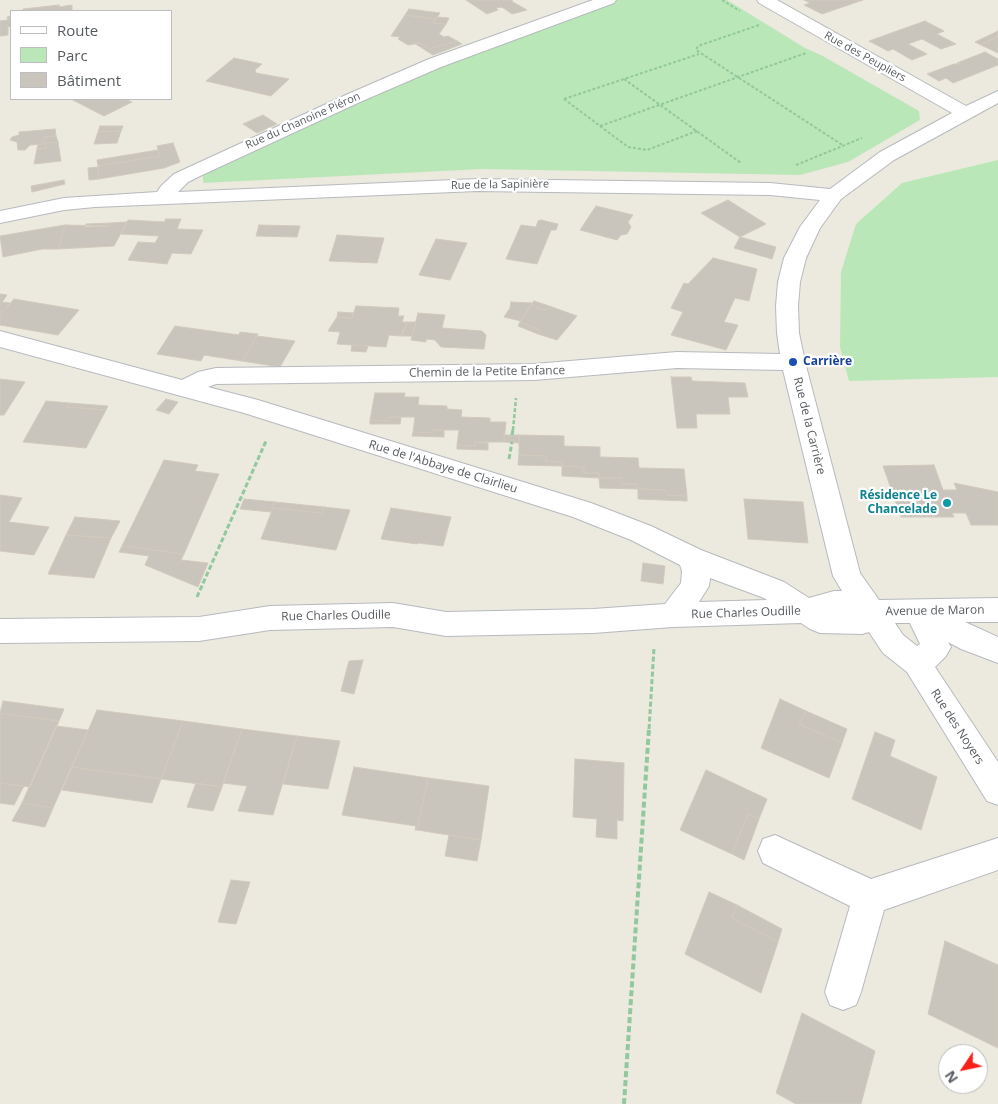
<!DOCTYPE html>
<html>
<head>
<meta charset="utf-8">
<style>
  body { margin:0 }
  #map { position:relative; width:998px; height:1104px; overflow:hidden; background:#ece9de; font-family:"Open Sans",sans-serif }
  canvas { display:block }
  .legend { position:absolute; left:10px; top:10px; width:162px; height:90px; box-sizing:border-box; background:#fff; border:1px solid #bcbec0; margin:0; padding:6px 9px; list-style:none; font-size:15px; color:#575c61 }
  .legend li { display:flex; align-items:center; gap:10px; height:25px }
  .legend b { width:25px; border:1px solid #bcbec0 }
  .north { position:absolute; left:938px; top:1044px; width:50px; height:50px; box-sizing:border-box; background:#fff; border:1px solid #bcbec0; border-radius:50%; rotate:236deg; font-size:14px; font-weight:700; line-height:20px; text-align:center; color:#575c61 }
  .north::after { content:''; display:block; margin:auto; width:18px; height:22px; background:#f7211a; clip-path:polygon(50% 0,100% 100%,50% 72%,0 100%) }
</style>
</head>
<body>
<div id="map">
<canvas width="998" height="1104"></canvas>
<ul class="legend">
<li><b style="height:6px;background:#fff"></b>Route</li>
<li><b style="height:14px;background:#bae7b7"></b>Parc</li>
<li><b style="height:14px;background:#c9c5bd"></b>Bâtiment</li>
</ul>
<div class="north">N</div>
</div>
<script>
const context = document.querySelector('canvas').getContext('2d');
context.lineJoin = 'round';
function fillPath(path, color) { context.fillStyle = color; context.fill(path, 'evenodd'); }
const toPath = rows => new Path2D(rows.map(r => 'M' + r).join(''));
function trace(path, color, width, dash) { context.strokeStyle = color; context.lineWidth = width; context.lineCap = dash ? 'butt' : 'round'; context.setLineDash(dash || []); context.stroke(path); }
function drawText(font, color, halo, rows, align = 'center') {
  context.font = font + ' "Open Sans",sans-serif'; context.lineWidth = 4.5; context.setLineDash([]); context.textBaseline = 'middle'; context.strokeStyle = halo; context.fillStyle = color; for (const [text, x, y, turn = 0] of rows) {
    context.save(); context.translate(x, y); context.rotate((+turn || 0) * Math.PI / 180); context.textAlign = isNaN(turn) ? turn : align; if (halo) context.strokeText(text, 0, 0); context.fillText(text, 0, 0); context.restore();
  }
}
fillPath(toPath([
  [616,0,727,0,805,48,821,55,919,111,920,120,848,162,800,175,483,169,203,183,203,173,417,75],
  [998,160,998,377,849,381,840,347,841,272,856,224,902,183]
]), '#bae7b7');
const building = toPath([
  [466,0,513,0,511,1,527,10,512,14,502,7,496,8,498,10,487,14,466,0],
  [804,0,863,0,822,14,804,5,810,3,804,0],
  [59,5,59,7,72,5,72,11,23,11,23,9,59,5],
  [409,9,440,13,436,19,405,15,409,9],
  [405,15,436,19,433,23,446,24,439,34,444,37,448,36,457,41,429,49,420,43,408,45,398,39,400,37,391,36,405,15],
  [11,16,11,26,8,27,8,35,0,36,0,21,8,20,7,17,11,16],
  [437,17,449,18,446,24,433,23,437,17],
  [925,21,944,31,937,34,956,44,941,49,922,39,908,44,927,54,912,60,893,49,888,51,869,41,925,21],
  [998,31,998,36,981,45,975,42,998,31],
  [998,36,998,53,981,45,998,36],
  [457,41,462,44,433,55,414,43,420,43,429,49,457,41],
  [985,52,998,59,998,65,953,83,946,78,939,81,927,74,954,64,960,64,957,63,985,52],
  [234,58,262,64,255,70,256,73,289,79,271,96,206,81,234,58],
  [71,99,125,99,132,102,104,116,71,99],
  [263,115,277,124,257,133,243,124,263,115],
  [100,126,123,126,121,131,98,132,100,126],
  [55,129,56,136,44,137,43,144,30,145,25,150,18,150,17,142,10,140,12,137,19,135,19,132,55,129],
  [121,131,117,143,94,144,98,132,121,131],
  [56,136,58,142,46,143,46,148,37,149,38,144,43,144,44,137,56,136],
  [58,142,61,161,34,164,37,149,46,148,46,143,58,142],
  [173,143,180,162,164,168,99,179,98,166,160,156,157,146,173,143],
  [158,150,160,156,98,166,97,160,158,150],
  [98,167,99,179,89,180,88,168,98,167],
  [64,180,65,184,32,192,31,186,64,180],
  [728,200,766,224,740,237,701,213,728,200],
  [596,206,633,215,628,222,631,227,627,234,621,235,617,240,580,230,596,206],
  [166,219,181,219,177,229,203,230,191,254,172,253,167,264,128,260,138,242,155,243,159,236,121,234,128,220,164,222,166,219],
  [541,220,558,224,556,230,551,230,537,264,506,259,521,225,536,227,538,221,541,220],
  [127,222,114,246,58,249,65,225,110,226,111,223,127,222],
  [111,223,110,226,85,227,86,224,111,223],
  [65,225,58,249,42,249,3,257,0,236,65,225],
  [259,225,300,226,297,237,256,236,259,225],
  [337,235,384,238,377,263,329,261,337,235],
  [740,237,776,247,772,259,734,248,740,237],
  [436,239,467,243,450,280,419,275,436,239],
  [713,258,757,269,749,301,735,298,724,322,738,325,726,350,671,335,683,312,671,308,684,283,688,284,713,258],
  [0,294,7,295,2,302,10,303,0,315,0,294],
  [14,299,79,310,58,335,0,325,0,315,14,299],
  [534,301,552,307,544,310,531,305,534,301],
  [511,302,533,303,521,321,504,317,510,308,511,302],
  [531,305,544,310,552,307,577,316,557,340,538,334,541,331,520,322,531,305],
  [356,306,399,308,398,316,404,316,402,322,407,324,406,327,403,330,401,336,389,335,386,347,337,344,340,332,328,331,337,317,352,318,356,306],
  [338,312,354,313,352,318,337,317,338,312],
  [418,313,445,315,442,328,482,331,486,335,484,349,441,347,435,340,426,339,426,342,411,340,418,313],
  [402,322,416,322,412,336,401,336,407,324,402,322],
  [520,322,537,329,541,331,538,334,518,326,520,322],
  [175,326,239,335,240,332,258,334,242,361,204,355,201,361,157,354,175,326],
  [257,336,295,341,280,367,242,361,257,336],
  [352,345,368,346,366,352,351,351,352,345],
  [671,377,691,377,692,381,745,383,748,397,728,397,730,414,696,414,697,428,677,428,671,377],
  [0,379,25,382,4,415,0,415,0,379],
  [375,393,405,393,404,397,419,397,418,405,447,406,447,409,462,410,461,417,490,418,490,422,506,422,504,442,475,442,475,446,457,445,459,430,432,430,431,433,413,432,415,417,389,417,388,421,370,420,375,393],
  [166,399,178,402,169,414,156,410,166,399],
  [46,401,69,403,66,407,106,410,86,448,23,442,46,401],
  [69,403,108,406,106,410,66,407,69,403],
  [389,417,401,417,400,424,370,424,370,420,388,421,389,417],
  [432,430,444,430,444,437,412,436,413,432,431,433,432,430],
  [504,435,519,435,519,443,504,442,504,435],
  [519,435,564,436,564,446,600,447,600,457,638,458,639,468,684,469,687,496,667,495,666,490,638,489,637,484,622,484,621,478,599,478,599,473,584,473,584,467,562,466,562,462,546,461,546,456,519,455,519,435],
  [475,442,488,443,488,450,457,449,457,445,475,446,475,442],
  [519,455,546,456,546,461,562,462,562,466,518,465,519,455],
  [164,460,198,465,195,471,219,474,184,554,122,546,164,460],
  [934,465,943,490,957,490,954,483,998,492,998,525,971,525,966,513,952,513,954,517,901,517,883,466,934,465],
  [562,466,584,467,584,473,599,473,599,478,562,476,562,466],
  [599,478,621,478,622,484,637,484,638,489,600,488,599,478],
  [638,489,666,490,667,495,687,496,687,501,638,499,638,489],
  [0,495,22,498,9,522,49,527,34,555,0,551,0,495],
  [244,499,275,502,271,512,240,509,244,499],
  [744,499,803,502,808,543,748,539,744,499],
  [275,502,324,507,322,513,273,508,275,502],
  [324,507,350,510,336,550,261,539,273,508,322,513,324,507],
  [391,508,451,517,443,546,418,543,417,544,381,539,391,508],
  [75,517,120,521,111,538,66,535,75,517],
  [66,535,111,538,94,578,48,574,66,535],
  [122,546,184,554,181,560,208,563,198,587,145,565,149,556,119,552,122,546],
  [643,563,665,566,663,584,641,581,643,563],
  [363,660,354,694,341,691,349,661,363,660],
  [780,699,806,711,799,724,842,743,829,778,761,748,780,699],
  [3,701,64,709,59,721,0,713,3,701],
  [97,710,183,721,161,779,72,767,97,710],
  [806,711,847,729,842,743,799,724,806,711],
  [0,713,59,721,30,787,0,783,0,713],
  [183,721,242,729,222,787,161,779,183,721],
  [56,726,88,730,53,808,22,803,56,726],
  [242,729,297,736,273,815,238,811,247,786,223,783,242,729],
  [875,732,895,740,890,756,937,777,921,830,852,799,875,732],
  [297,736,340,741,328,789,283,784,297,736],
  [575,759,624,763,623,821,617,820,617,839,596,837,597,819,573,817,575,759],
  [72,767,161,779,152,803,62,790,72,767],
  [354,767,428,778,417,830,415,830,416,826,342,815,354,767],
  [706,770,767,799,759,819,748,814,732,854,680,830,706,770],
  [428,778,489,786,481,840,417,830,428,778],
  [0,783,24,786,14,805,0,803,0,783],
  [196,783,222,787,213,811,187,807,196,783],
  [22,803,53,808,45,827,12,821,22,803],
  [748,814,759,819,744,860,732,854,748,814],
  [449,835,481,840,477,861,445,856,449,835],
  [231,880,250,882,236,924,218,922,231,880],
  [709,892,737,905,732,918,778,942,761,993,685,954,709,892],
  [737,905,782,929,778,942,732,918,737,905],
  [945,941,998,965,998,1048,928,1014,945,941],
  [802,1013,875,1051,861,1104,796,1104,776,1093,802,1013]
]);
fillPath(building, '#c9c5bd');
trace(building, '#d1cabc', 1);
const minor = toPath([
  [593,0,616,0,614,3,441,67,360,102,200,176,188,182,178,192,477,179,770,183,830,189,880,152,952,113,759,3,757,0,777,0,966,106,998,91,998,103,894,160,841,199,820,228,806,258,800,282,798,306,799,333,805,362,860,573,879,600,998,598,998,622,965,622,998,637,998,663,961,649,948,642,951,647,946,656,935,667,998,762,998,805,987,801,907,672,883,653,869,632,862,634,820,633,810,629,801,623,673,627,593,633,446,636,393,627,270,630,199,641,0,643,0,619,199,617,270,606,393,603,446,612,593,609,665,604,681,583,682,571,680,565,631,540,573,517,244,413,0,347,0,331,182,380,198,372,216,368,534,364,677,352,780,354,777,333,776,306,778,282,784,258,800,227,820,200,770,195,477,191,95,207,64,210,0,223,0,211,64,198,157,192,161,186,174,174,348,94,429,59,593,0],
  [677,368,783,370,833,576,842,591,834,591,809,598,784,582,701,550,651,526,591,503,258,400,208,387,216,384,534,380,677,368],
  [710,578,764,598,767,600,699,602,709,586,710,578],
  [895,623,910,623,920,644,917,646,903,635,895,623],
  [775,835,871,879,998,838,998,870,884,910,861,992,856,1005,843,1010,830,1005,825,992,850,906,763,863,758,851,763,839,775,835]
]);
trace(minor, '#b6babf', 2);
trace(toPath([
  [722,0,740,11],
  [759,25,698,46,696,50,844,146],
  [624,79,741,163],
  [564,99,628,147,647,150,697,131],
  [564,99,699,54],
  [600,126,806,53],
  [796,165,862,138]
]), '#91c89d', 2, [3, 2]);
trace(toPath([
  [513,430,516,398]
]), '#91c89d', 2.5, [4, 2]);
trace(toPath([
  [512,435,513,429],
  [509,459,512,442],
  [197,597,266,441],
  [649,729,654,648]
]), '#91c89d', 3, [5, 2.5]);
trace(toPath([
  [624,1104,649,728]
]), '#91c89d', 4, [6, 3]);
fillPath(minor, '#fff');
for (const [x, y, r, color] of [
  [793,362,5,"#1a4fb4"],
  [947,503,5,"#0f9aa8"]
]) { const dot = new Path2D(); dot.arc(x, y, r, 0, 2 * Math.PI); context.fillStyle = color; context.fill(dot); trace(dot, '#fff', 2); }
drawText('11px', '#575c61', '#fff', [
  ["Rue des Peupliers",865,57,29],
  ["Rue du Chanoine Piéron",303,121,-24],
  ["Rue de la Sapinière",500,185,-1]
]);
drawText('bold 12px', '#164399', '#fff', [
  ["Carrière",803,362]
], 'left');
drawText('12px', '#575c61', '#fff', [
  ["Chemin de la Petite Enfance",487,372,-1],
  ["Rue de la Carrière",809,426,76],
  ["Rue de l'Abbaye de Clairlieu",443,467,17],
  ["Avenue de Maron",935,611,-1],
  ["Rue Charles Oudille",746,613,-2],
  ["Rue Charles Oudille",336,616,-1],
  ["Rue des Noyers",957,727,57]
]);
drawText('bold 12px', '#0d838f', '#fff', [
  ["Résidence Le",937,496],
  ["Chancelade",937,510]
], 'right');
</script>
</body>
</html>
